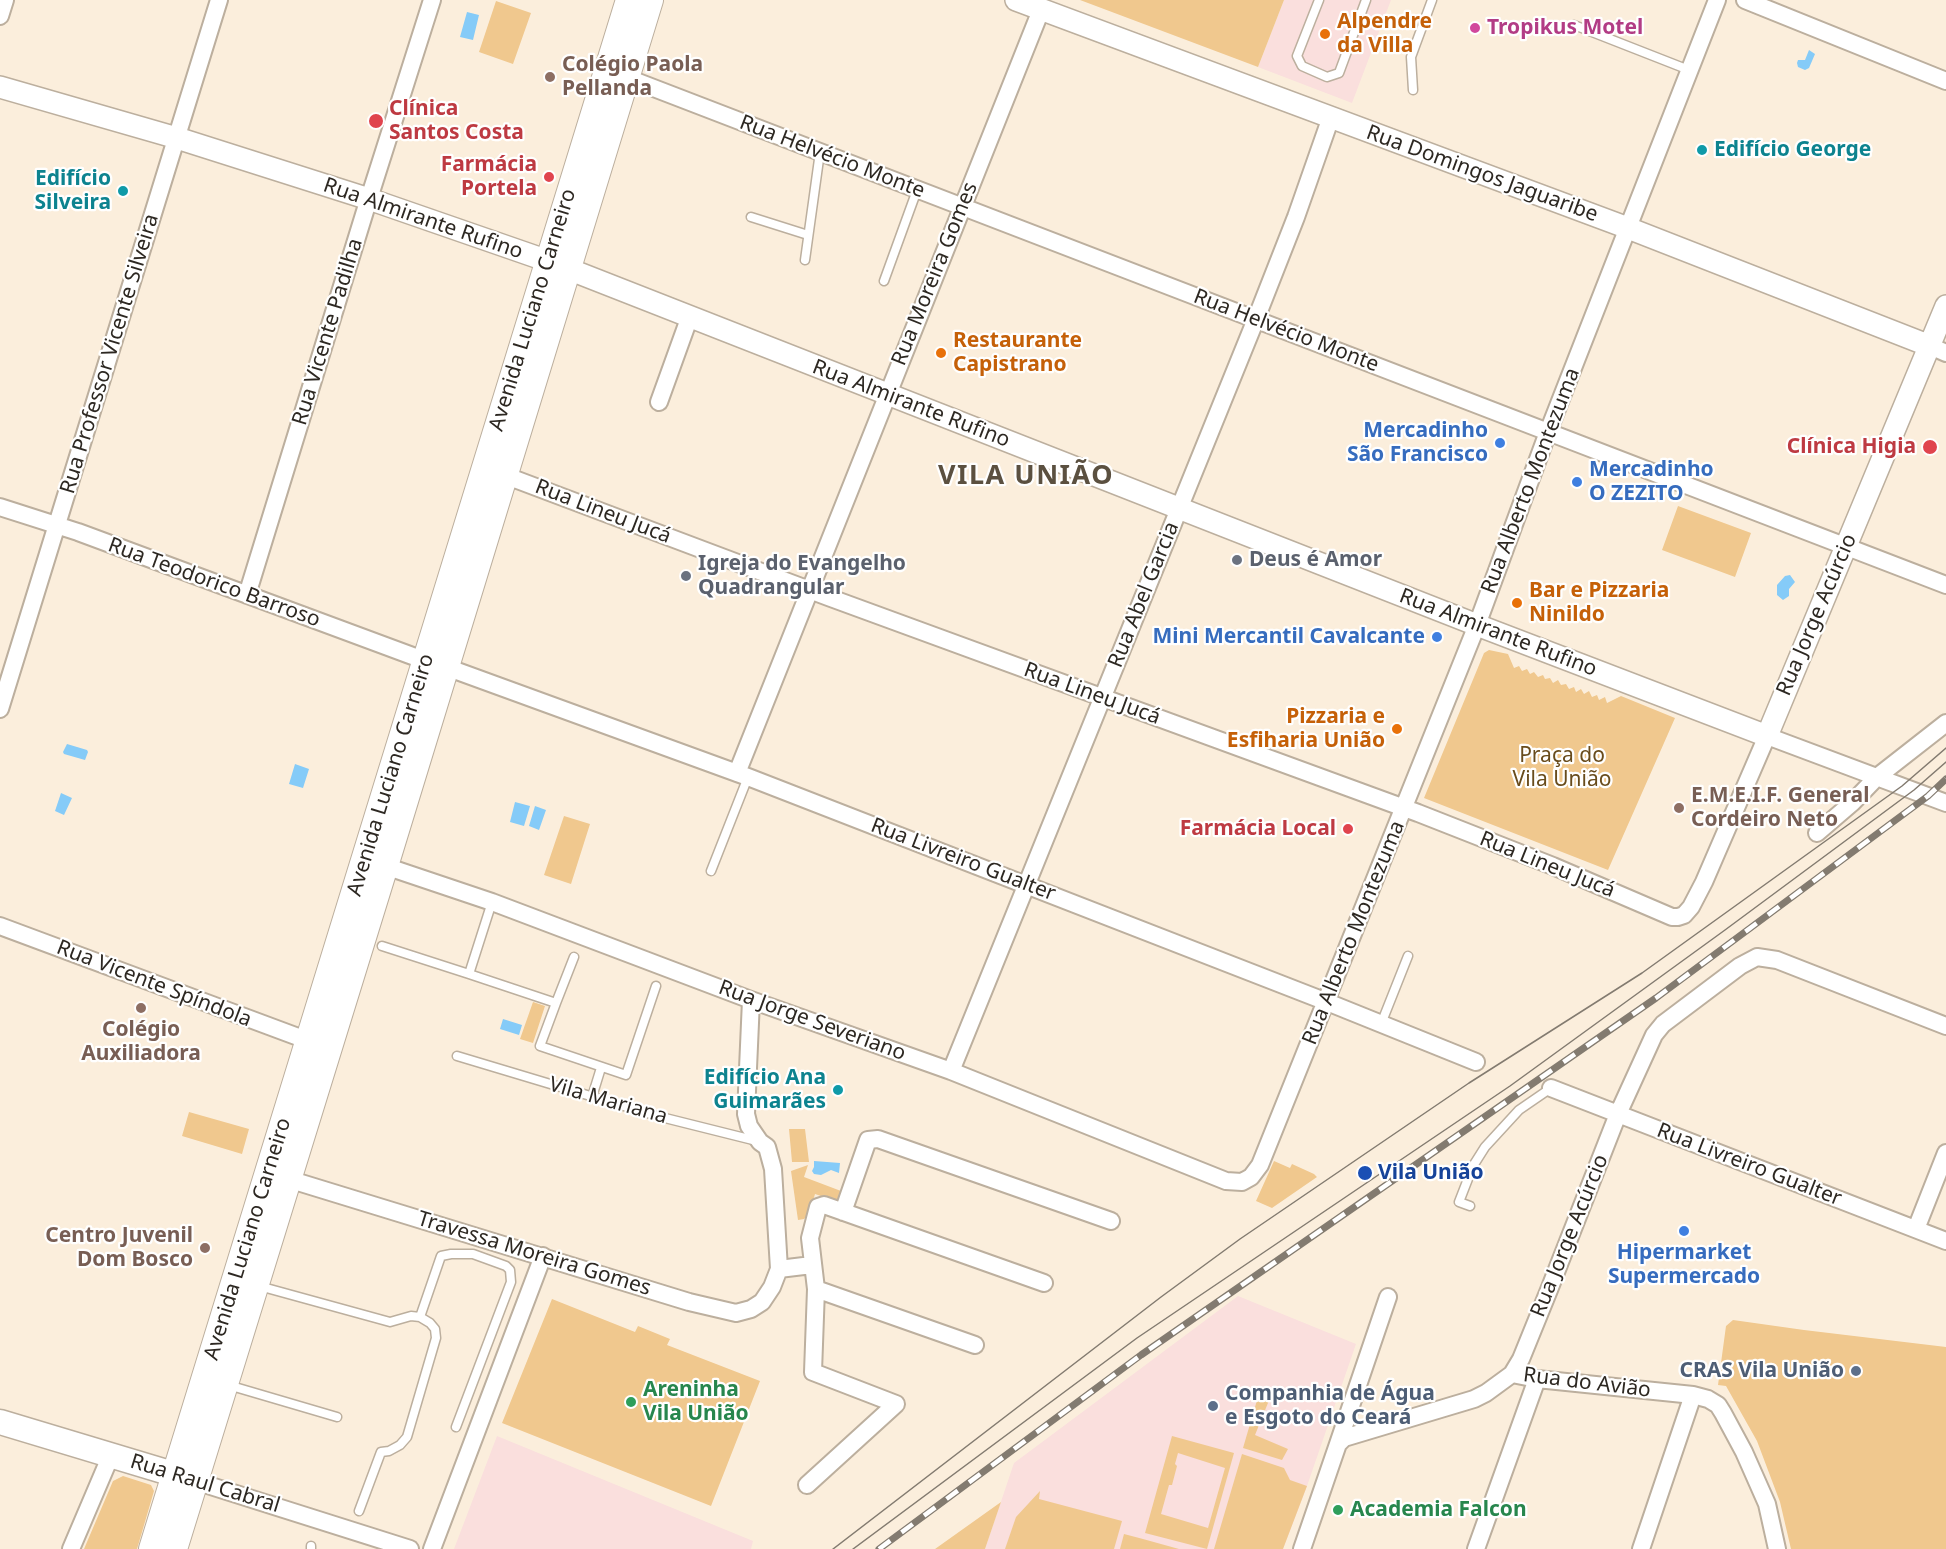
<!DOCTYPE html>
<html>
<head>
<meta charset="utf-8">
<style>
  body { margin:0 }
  canvas { display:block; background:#fbeedc }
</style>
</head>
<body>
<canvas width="1946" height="1549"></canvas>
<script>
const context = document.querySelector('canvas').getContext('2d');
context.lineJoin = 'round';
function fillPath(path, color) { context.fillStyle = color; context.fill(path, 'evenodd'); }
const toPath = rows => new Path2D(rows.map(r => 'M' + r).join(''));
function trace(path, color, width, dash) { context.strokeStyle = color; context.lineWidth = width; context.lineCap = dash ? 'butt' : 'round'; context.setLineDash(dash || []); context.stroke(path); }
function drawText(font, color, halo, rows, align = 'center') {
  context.font = font + ' "Noto Sans",sans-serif'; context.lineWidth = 4.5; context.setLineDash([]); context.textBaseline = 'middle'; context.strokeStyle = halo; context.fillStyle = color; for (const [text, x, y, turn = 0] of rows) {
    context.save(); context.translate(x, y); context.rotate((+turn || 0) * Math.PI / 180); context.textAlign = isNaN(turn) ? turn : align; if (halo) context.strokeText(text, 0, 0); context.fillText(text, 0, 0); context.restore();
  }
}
fillPath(toPath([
  [1284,0,1391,0,1352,103,1258,67],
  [1238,1296,1356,1344,1307,1486,1283,1549,985,1549,1014,1463],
  [497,1436,753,1541,751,1549,454,1549]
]), '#fadfdd');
fillPath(toPath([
  [1080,0,1284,0,1258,67],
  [496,1,531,13,513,64,479,52],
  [1678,506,1751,533,1735,577,1662,550],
  [1489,650,1508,654,1514,668,1519,666,1522,671,1527,669,1530,674,1534,672,1538,677,1543,675,1545,679,1550,678,1553,683,1558,680,1561,685,1566,684,1569,689,1574,687,1576,692,1581,689,1584,694,1589,691,1592,697,1597,695,1599,700,1605,697,1607,703,1621,696,1675,718,1608,870,1424,798,1484,653],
  [564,816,590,824,571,884,544,875],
  [533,1002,545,1006,533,1043,520,1039],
  [189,1112,249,1129,242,1154,182,1136],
  [789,1129,805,1129,809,1162,792,1162],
  [1274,1161,1290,1168,1292,1164,1314,1174,1317,1177,1272,1208,1256,1201],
  [808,1165,804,1177,841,1191,838,1200,836,1201,815,1194,809,1214,804,1219,798,1220,791,1171],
  [552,1299,635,1332,638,1326,670,1339,667,1345,760,1381,711,1506,502,1423],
  [1733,1320,1804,1330,1946,1347,1946,1549,1791,1549,1780,1502,1757,1441,1726,1386,1718,1385,1726,1326],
  [1260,1390,1272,1393,1255,1435,1288,1449,1282,1460,1243,1448],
  [1172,1436,1234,1453,1207,1549,1145,1533],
  [1178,1453,1225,1468,1208,1528,1161,1514,1169,1485,1172,1485,1177,1466,1175,1464],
  [1242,1454,1284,1468,1290,1480,1307,1486,1283,1549,1214,1549],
  [123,1476,151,1485,154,1491,137,1549,84,1549,113,1481],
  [1040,1491,1039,1499,1122,1521,1114,1549,1005,1549,1016,1517],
  [1001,1502,985,1549,935,1549],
  [1124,1534,1143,1539,1179,1549,1120,1549]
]), '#f0c88e');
fillPath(toPath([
  [467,12,479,15,473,40,460,37],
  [1809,50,1815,54,1809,68,1805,70,1798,67,1797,63,1798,60,1805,60],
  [1790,575,1795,582,1789,589,1789,596,1783,600,1777,595,1777,585,1785,576],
  [67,744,87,750,88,752,85,760,64,754,63,752],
  [295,764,309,769,303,788,289,784],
  [61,793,72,798,64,815,55,811],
  [515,802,530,806,524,826,510,822],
  [535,806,546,810,539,830,529,826],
  [503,1019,522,1025,519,1035,500,1029],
  [814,1161,840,1163,839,1173,831,1170,821,1175,814,1174,812,1171,814,1167]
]), '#85cbf8');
const service = toPath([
  [1319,0,1297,56,1302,66,1327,77,1339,73,1366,0],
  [1574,25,1689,70],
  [1413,90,1411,57,1432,0],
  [751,217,808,235],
  [805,260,820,152],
  [884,281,917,190],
  [711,871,748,777],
  [382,946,469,974,492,902],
  [469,974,556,1003,574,957],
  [556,1003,540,1046,626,1075,656,986],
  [1381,1024,1408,956],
  [457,1056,657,1116,757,1141],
  [592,1097,600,1071],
  [1470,1206,1459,1202,1473,1166,1485,1147,1519,1110,1551,1088],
  [259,1286,390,1322,411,1316,420,1317,430,1323,435,1329,436,1338,407,1437,400,1445,389,1451,381,1452,359,1511],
  [420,1317,441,1256,451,1254,473,1254,506,1266,510,1270,511,1282,456,1427],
  [228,1385,337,1417],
  [311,1546,311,1549]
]);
const minor = toPath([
  [1745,0,1946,81],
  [0,16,5,0],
  [625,77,1946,585],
  [1930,346,1946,353],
  [659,402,690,316],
  [504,475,828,597,1418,813,1553,866,1672,917,1678,917,1684,915,1691,907,1704,882,1767,736,1946,803],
  [0,507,78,532,426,661],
  [247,595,366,208,432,0],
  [446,667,748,777,1327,1002,1476,1062],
  [0,709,219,0],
  [737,773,1041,10],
  [1817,833,1852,803,1877,777,1946,723],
  [385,866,492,902,751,1000,951,1071,1226,1181,1242,1182,1251,1177,1260,1165,1477,625,1548,432,1717,0],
  [0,926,309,1041],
  [951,1071,1256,319,1296,217,1331,117],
  [1551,1088,1946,1241],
  [288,1179,689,1302,736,1313,751,1309,762,1302,772,1287,779,1269,773,1169,767,1147,760,1142,749,1126,746,1114,751,1000],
  [843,1212,868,1140,878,1139,1111,1221],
  [1916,1229,1946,1153],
  [779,1269,812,1265],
  [975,1345,816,1289,810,1238,818,1207,824,1205,1044,1283],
  [1512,1374,1537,1379,1693,1395,1708,1399,1718,1405,1723,1413,1744,1452,1767,1504,1777,1549],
  [1338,1444,1388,1297],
  [195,1481,410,1549],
  [807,1485,896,1404,813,1372,816,1289],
  [71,1549,111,1455],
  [432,1549,543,1256],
  [1302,1549,1338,1444,1344,1438,1474,1399,1486,1393,1512,1374,1521,1359,1549,1290,1618,1114,1654,1035,1663,1024,1740,966,1757,957,1777,960,1946,1026],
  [1476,1549,1537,1379],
  [1641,1549,1693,1395]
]);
const tertiary = toPath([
  [1016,0,1628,228,1930,346],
  [0,87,177,138,369,199,548,261,1477,625,1767,736,1946,306]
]);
const secondary = toPath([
  [0,1422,193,1480]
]);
const primary = toPath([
  [152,1549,629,0],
  [174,1549,385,866,650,0]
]);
trace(service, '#bcaf9e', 11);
trace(minor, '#bcaf9e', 20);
trace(tertiary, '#bcaf9e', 24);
trace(secondary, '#bcaf9e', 27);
trace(primary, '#bcaf9e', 28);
trace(service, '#fff', 8);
trace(minor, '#fff', 16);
trace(tertiary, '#fff', 21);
trace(secondary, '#fff', 24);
trace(primary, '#fff', 26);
trace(toPath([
  [833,1549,1161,1297,1240,1239,1469,1083,1642,973,1902,786,1946,748],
  [853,1549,1137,1338,1510,1086,1725,930,1914,790,1946,762]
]), '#837b70', 1.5);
const rail = toPath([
  [879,1549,1141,1355,1656,998,1928,796,1946,779]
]);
trace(rail, '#837b70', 7);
trace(rail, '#fff', 4.5, [14]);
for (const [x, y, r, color] of [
  [1475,28,6,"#d1479c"],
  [1325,34,6,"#e8710a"],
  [550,77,6,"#8d6e63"],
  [376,121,8,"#e0444e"],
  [1702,150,6,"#0f9aa8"],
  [549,177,6,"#e0444e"],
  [123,191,6,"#0f9aa8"],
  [941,353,6,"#e8710a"],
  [1500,443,6,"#3f7fe0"],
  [1930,447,8,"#e0444e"],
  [1577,482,6,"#3f7fe0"],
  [1237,560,6,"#6b7280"],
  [686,576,6,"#6b7280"],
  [1517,603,6,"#e8710a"],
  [1437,637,6,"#3f7fe0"],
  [1397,729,6,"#e8710a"],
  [1679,808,6,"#8d6e63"],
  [1348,829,6,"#e0444e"],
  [141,1008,6,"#8d6e63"],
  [838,1090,6,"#0f9aa8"],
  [1365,1173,8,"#1a4fb4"],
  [1684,1231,6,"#3f7fe0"],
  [205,1248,6,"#8d6e63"],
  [1856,1371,6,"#5c6f8a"],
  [631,1402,6,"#2e9e5b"],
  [1213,1406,6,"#5c6f8a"],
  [1338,1510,6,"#2e9e5b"]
]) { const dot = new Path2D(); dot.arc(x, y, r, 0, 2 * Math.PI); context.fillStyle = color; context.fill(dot); trace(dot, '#fff', 2); }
drawText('bold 21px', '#c56008', '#fff', [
  ["Alpendre",1337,22],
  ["da Villa",1337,46],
  ["Restaurante",953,341],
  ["Capistrano",953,365],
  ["Bar e Pizzaria",1529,591],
  ["Ninildo",1529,615],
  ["Pizzaria e",1385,717,"right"],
  ["Esfiharia União",1385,741,"right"]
], 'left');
drawText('bold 21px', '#b23c85', '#fff', [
  ["Tropikus Motel",1487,28]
], 'left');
drawText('bold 21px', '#785e54', '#fff', [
  ["Colégio Paola",562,65],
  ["Pellanda",562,89],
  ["E.M.E.I.F. General",1691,796],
  ["Cordeiro Neto",1691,820],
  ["Colégio",141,1030,"center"],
  ["Auxiliadora",141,1054,"center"],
  ["Centro Juvenil",193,1236,"right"],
  ["Dom Bosco",193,1260,"right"]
], 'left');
drawText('bold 21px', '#be3a42', '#fff', [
  ["Clínica",389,109,"left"],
  ["Santos Costa",389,133,"left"],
  ["Farmácia",537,165],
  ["Portela",537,189],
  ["Clínica Higia",1916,447],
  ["Farmácia Local",1336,829]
], 'right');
drawText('bold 21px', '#0d838f', '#fff', [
  ["Edifício George",1714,150,"left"],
  ["Edifício",111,179],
  ["Silveira",111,203],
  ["Edifício Ana",826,1078],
  ["Guimarães",826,1102]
], 'right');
drawText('21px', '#2d2822', '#fff', [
  ["Rua Helvécio Monte",832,157,21],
  ["Rua Domingos Jaguaribe",1482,174,20],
  ["Rua Almirante Rufino",423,219,19],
  ["Rua Moreira Gomes",935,274,-68],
  ["Avenida Luciano Carneiro",533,310,-73],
  ["Rua Helvécio Monte",1286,331,21],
  ["Rua Vicente Padilha",328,332,-73],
  ["Rua Professor Vicente Silveira",110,354,-73],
  ["Rua Almirante Rufino",911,404,21],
  ["Rua Alberto Montezuma",1531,481,-69],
  ["Rua Lineu Jucá",603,512,21],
  ["Rua Teodorico Barroso",214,583,20],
  ["Rua Abel Garcia",1144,595,-68],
  ["Rua Jorge Acúrcio",1817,615,-67],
  ["Rua Almirante Rufino",1498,633,21],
  ["Rua Lineu Jucá",1092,694,20],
  ["Avenida Luciano Carneiro",391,775,-73],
  ["Rua Livreiro Gualter",963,860,21],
  ["Rua Lineu Jucá",1547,865,22],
  ["Rua Alberto Montezuma",1354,933,-68],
  ["Rua Vicente Spíndola",154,984,21],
  ["Rua Jorge Severiano",812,1021,20],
  ["Vila Mariana",608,1101,16],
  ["Rua Livreiro Gualter",1749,1165,21],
  ["Rua Jorge Acúrcio",1570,1236,-68],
  ["Avenida Luciano Carneiro",248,1239,-73],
  ["Travessa Moreira Gomes",534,1254,17],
  ["Rua do Avião",1587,1383,7],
  ["Rua Raul Cabral",205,1484,17]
]);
drawText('bold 21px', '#366cbe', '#fff', [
  ["Mercadinho",1488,431],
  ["São Francisco",1488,455],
  ["Mercadinho",1589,470,"left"],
  ["O ZEZITO",1589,494,"left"],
  ["Mini Mercantil Cavalcante",1425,637],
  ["Hipermarket",1684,1253,"center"],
  ["Supermercado",1684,1277,"center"]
], 'right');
drawText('bold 21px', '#5b616d', '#fff', [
  ["Deus é Amor",1249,560],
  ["Igreja do Evangelho",698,564],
  ["Quadrangular",698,588]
], 'left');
drawText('21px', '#694c1c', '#fff', [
  ["Praça do",1562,756],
  ["Vila União",1562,780]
]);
drawText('bold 21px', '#164399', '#fff', [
  ["Vila União",1378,1173]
], 'left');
drawText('bold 21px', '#4e5e75', '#fff', [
  ["CRAS Vila União",1844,1371],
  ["Companhia de Água",1225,1394,"left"],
  ["e Esgoto do Ceará",1225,1418,"left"]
], 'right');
drawText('bold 21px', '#27864d', '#fff', [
  ["Areninha",643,1390],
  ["Vila União",643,1414],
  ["Academia Falcon",1350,1510]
], 'left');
context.letterSpacing = '1.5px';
drawText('bold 27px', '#5b5040', '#fff', [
  ["VILA UNIÃO",1026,476]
]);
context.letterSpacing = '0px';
</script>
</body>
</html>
